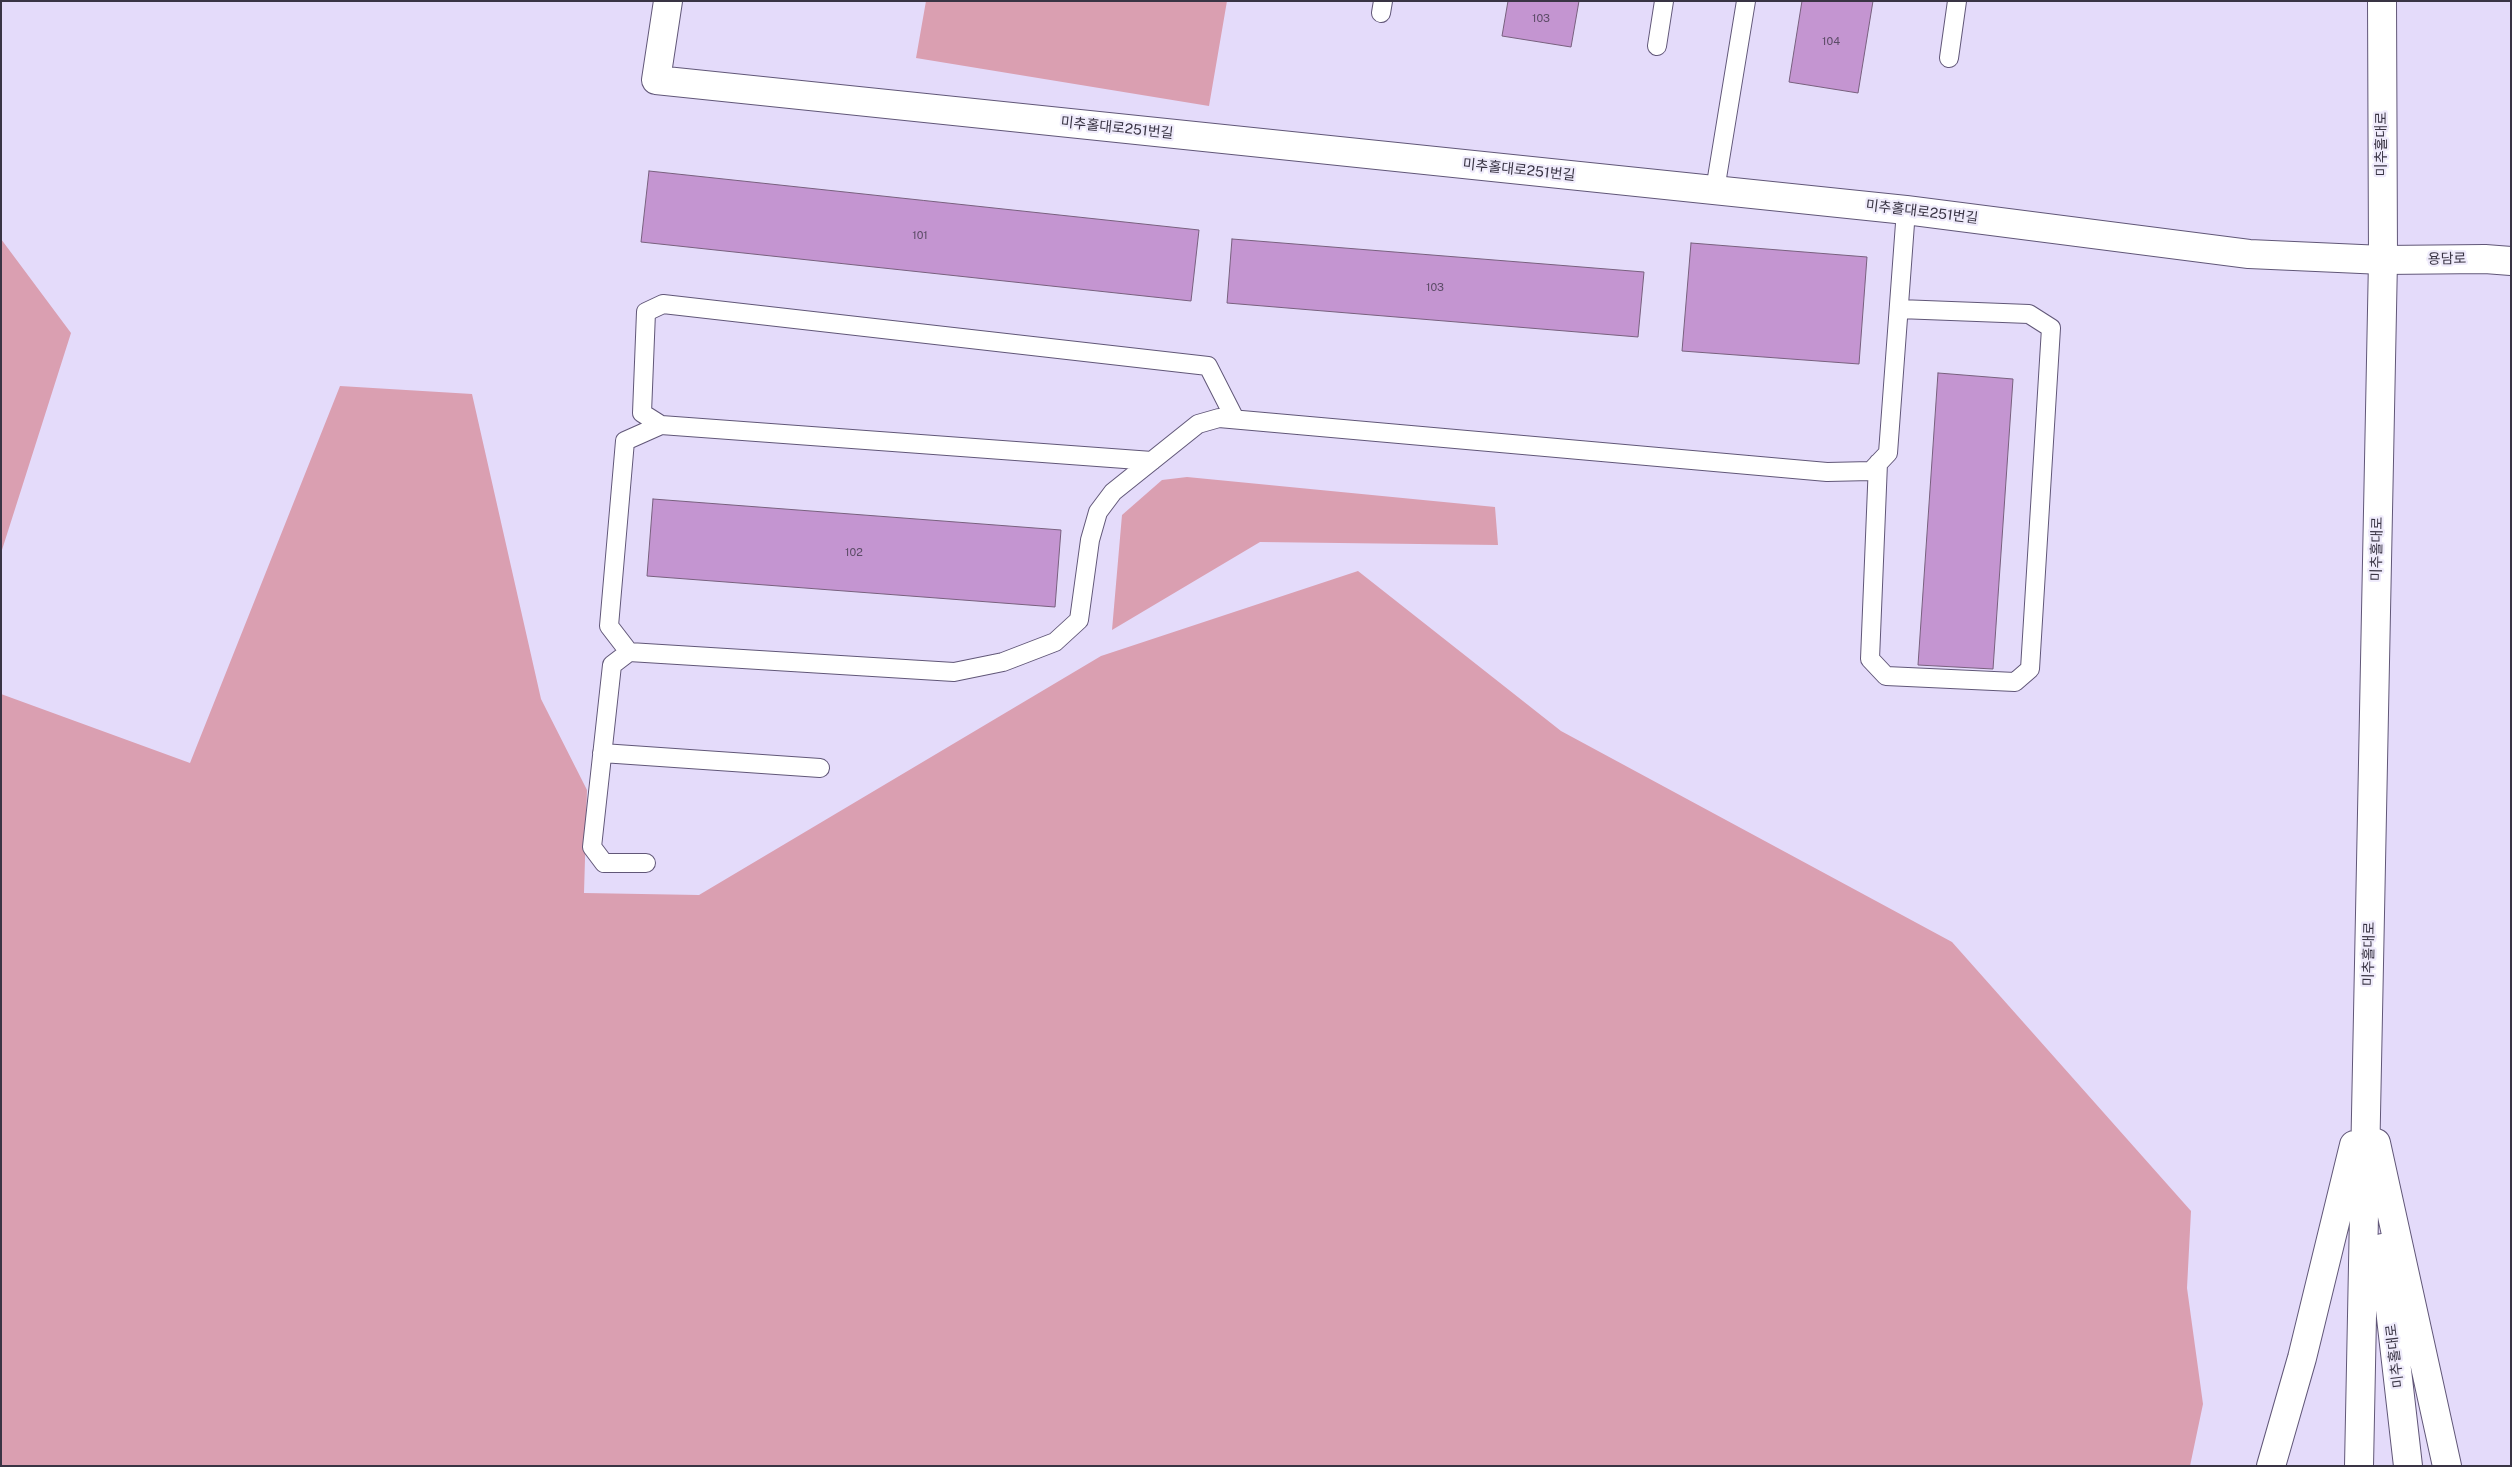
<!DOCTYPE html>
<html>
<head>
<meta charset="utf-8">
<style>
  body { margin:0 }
  #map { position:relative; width:2512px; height:1467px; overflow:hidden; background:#e4dbfa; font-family:"Public Sans",sans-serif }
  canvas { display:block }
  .frame { position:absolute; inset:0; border:2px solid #393444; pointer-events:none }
</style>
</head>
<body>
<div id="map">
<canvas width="2512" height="1467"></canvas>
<div class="frame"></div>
</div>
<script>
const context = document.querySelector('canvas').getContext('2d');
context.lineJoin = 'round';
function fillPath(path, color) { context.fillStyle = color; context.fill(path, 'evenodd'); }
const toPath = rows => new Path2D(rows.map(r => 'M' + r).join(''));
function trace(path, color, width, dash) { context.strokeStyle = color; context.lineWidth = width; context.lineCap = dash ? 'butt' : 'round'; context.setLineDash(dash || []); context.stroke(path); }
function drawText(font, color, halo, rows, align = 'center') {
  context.font = font + ' "Public Sans","Noto Sans KR",sans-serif'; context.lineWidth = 4.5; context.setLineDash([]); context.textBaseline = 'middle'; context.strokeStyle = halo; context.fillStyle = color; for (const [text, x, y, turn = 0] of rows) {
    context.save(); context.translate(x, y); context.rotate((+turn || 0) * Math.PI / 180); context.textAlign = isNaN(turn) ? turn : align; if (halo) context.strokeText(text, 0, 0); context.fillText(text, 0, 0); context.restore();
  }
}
fillPath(toPath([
  [926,1,1227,1,1209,106,916,58],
  [1,239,71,333,1,553],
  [340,386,472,394,541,699,587,790,584,893,699,895,1101,656,1358,571,1561,731,1952,942,2191,1211,2187,1288,2203,1404,2190,1466,1,1466,1,694,190,763],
  [1187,477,1495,507,1498,545,1260,542,1112,630,1122,515,1162,480]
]), '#da9fb1');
const building = toPath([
  [1508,1,1579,1,1571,47,1502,36,1508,1],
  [1802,1,1873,1,1858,93,1789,82,1802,1],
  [649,171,1199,230,1191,301,641,242,649,171],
  [1232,239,1644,272,1638,337,1227,303,1232,239],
  [1691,243,1867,257,1859,364,1682,351,1691,243],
  [1938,373,2013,379,1993,669,1918,665,1938,373],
  [653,499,1061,530,1055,607,647,576,653,499]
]);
fillPath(building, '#c495d1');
trace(building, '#78607e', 1);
const service = toPath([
  [1381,13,1383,1],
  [1657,46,1664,1],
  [1949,58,1957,1],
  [1715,190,1746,1],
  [1152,461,661,425,642,413,646,312,663,304,1208,366,1235,419],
  [1878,463,1870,659,1886,676,2015,682,2030,669,2051,328,2029,314,1899,309],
  [629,652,609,626,625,441,661,425],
  [602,753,820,768],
  [646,863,604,863,592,847,612,665,629,652,954,672,1003,662,1055,642,1079,620,1090,540,1098,512,1113,492,1198,424,1219,418,1827,472,1871,471,1888,453,1906,210]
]);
const tertiary = toPath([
  [668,1,656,80,1906,210,2249,254,2383,260,2485,259,2511,261]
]);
const secondary = toPath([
  [2376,1143,2447,1466],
  [2383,1248,2408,1466],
  [2271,1466,2302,1358,2354,1145],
  [2359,1466,2383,260,2382,1]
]);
trace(service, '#615778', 20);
trace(tertiary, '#615778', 30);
trace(secondary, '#615778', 30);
trace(service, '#fff', 18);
trace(tertiary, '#fff', 28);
trace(secondary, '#fff', 28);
drawText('11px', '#5c4c67', null, [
  ["103",1541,19],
  ["104",1831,42],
  ["101",920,236],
  ["103",1435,288],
  ["102",854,553]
]);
drawText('14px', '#393444', '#efebfb', [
  ["미추홀대로251번길",1117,128,6],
  ["미추홀대로",2382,144,-90],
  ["미추홀대로251번길",1519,170,6],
  ["미추홀대로251번길",1922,212,7],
  ["용담로",2447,259,-1],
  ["미추홀대로",2377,549,-89],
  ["미추홀대로",2369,954,-89],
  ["미추홀대로",2395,1356,-97]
]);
</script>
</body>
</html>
